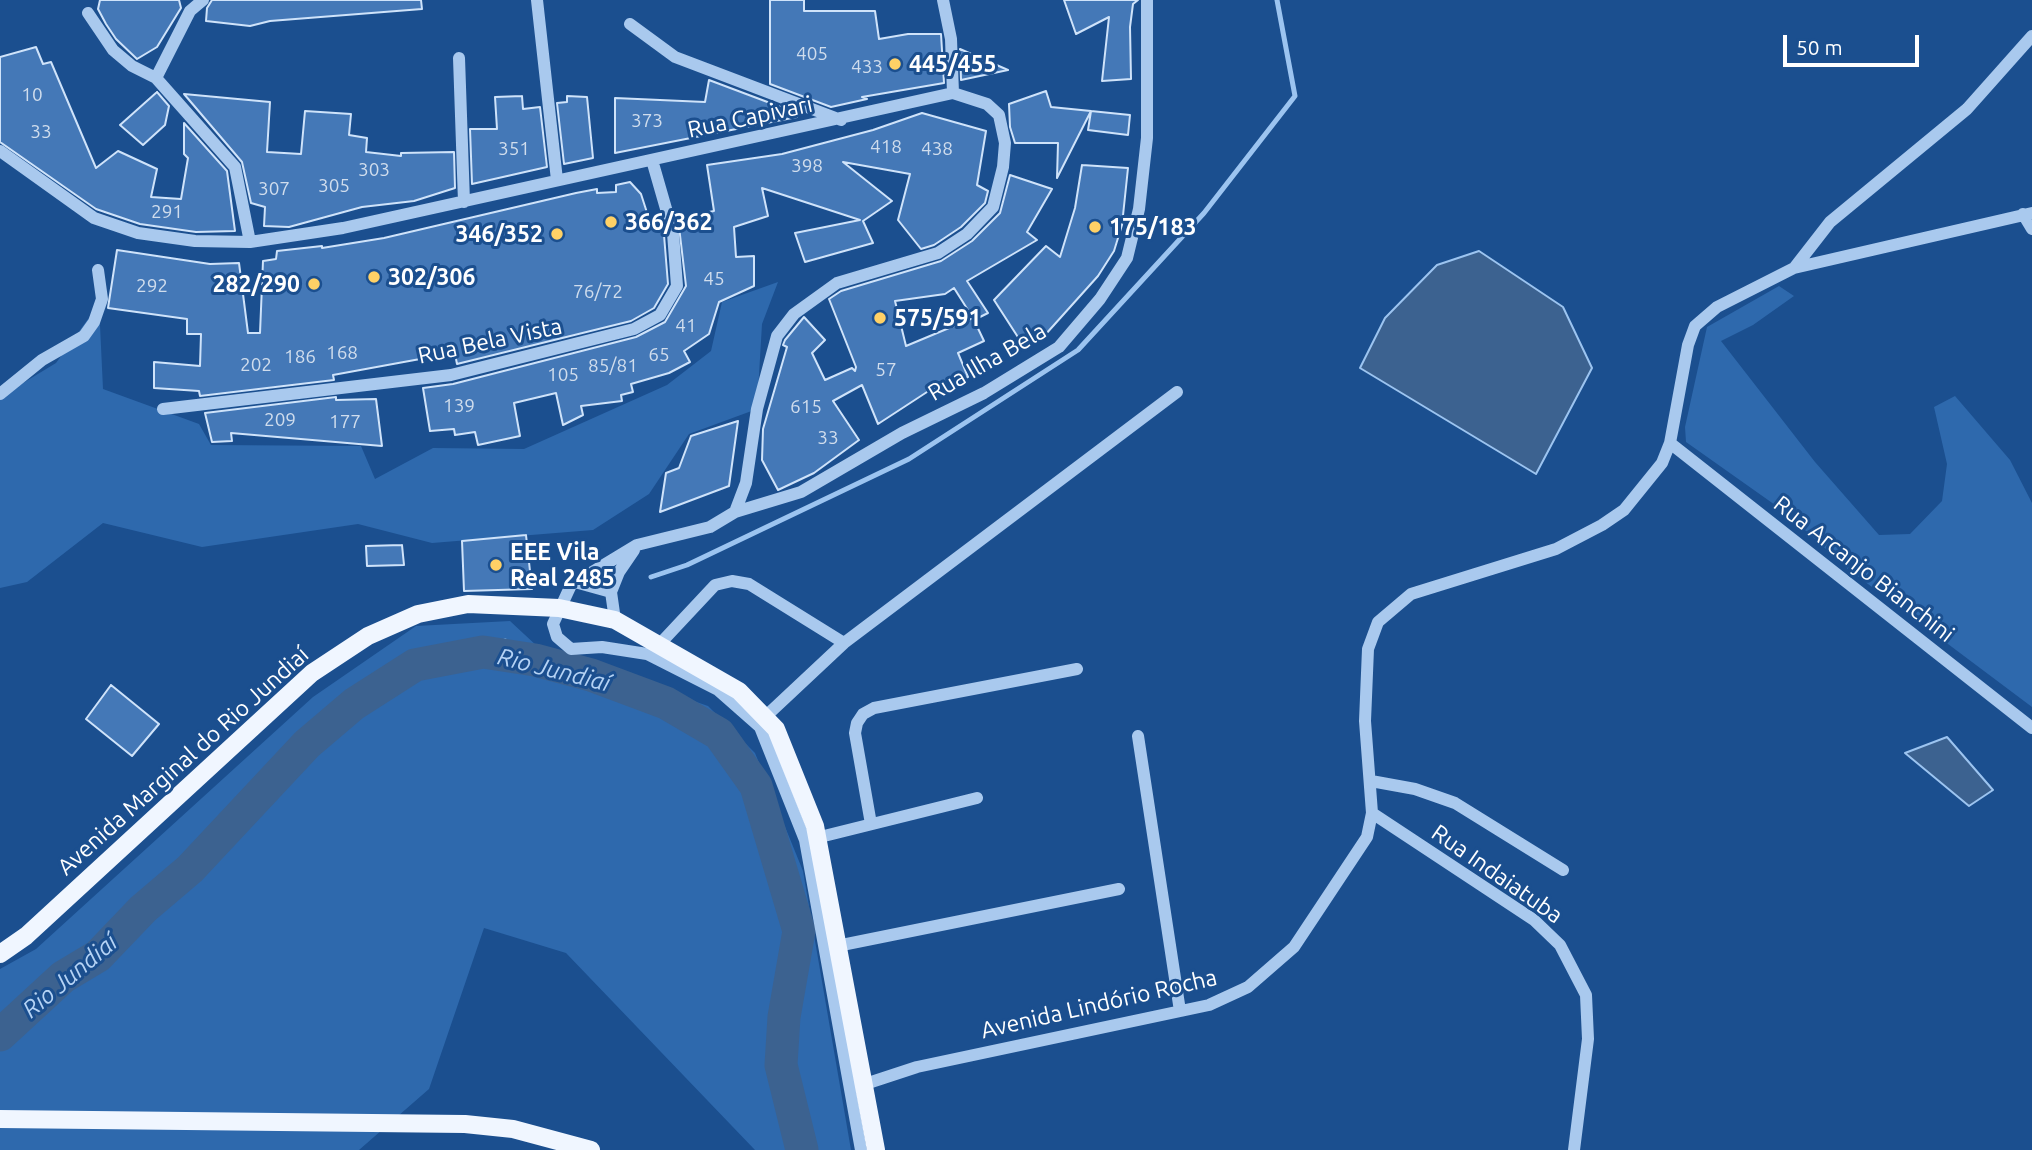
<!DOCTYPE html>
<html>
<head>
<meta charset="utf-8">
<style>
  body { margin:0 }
  #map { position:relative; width:2032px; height:1150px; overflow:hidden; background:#1b4f8f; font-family:Ubuntu,sans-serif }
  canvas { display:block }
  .scale { position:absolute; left:1783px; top:35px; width:136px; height:32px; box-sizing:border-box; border:4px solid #fff; border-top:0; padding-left:9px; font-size:21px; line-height:24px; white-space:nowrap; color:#fff; -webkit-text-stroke:5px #1b4f8f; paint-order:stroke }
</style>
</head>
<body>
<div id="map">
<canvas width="2032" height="1150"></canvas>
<div class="scale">50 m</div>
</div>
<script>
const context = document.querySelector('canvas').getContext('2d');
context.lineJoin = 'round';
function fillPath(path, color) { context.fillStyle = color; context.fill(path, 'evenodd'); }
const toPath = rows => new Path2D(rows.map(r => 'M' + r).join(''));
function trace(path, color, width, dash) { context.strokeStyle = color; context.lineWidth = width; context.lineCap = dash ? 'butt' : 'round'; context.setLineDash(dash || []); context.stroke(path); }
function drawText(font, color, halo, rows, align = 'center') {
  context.font = font + ' Ubuntu,sans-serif'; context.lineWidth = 6; context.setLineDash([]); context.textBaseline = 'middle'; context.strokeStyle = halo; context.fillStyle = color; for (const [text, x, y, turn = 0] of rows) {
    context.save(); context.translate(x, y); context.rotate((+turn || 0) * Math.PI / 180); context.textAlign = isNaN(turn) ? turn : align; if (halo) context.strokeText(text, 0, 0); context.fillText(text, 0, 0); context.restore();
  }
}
fillPath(toPath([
  [778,282,762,324,757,409,689,434,649,494,593,530,432,543,358,524,202,547,103,523,27,582,0,588,0,397,56,363,99,304,103,389,199,424,211,445,361,446,375,479,433,448,524,449,667,385,711,351,722,302],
  [1779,286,1794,296,1753,325,1721,341,1815,462,1879,535,1910,534,1942,501,1947,464,1934,407,1955,396,2010,460,2032,503,2032,707,1848,569,1785,512,1686,442,1685,427,1707,327],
  [510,621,538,647,708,706,755,753,803,871,851,1150,755,1150,566,953,484,928,429,1089,359,1150,0,1150,0,969,36,949,313,697,416,626]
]), '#2e69ad');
const water = toPath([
  [1479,251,1563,307,1592,368,1536,474,1360,368,1385,318,1437,265,1479,251],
  [1947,737,1993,790,1969,806,1905,753,1947,737]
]);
fillPath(water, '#3c6290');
trace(water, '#9cc4f0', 2);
trace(toPath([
  [651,577,687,565,909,459,1078,350,1204,213,1295,96,1277,0],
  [483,652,505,641]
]), '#9cc4f0', 5);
trace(toPath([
  [0,1035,63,977,98,956,143,909,190,869,307,744,354,704,415,665,483,652,535,660,591,675,666,703,719,734,756,786,799,931,784,1017,781,1065,802,1150]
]), '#3c6290', 33);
const building = toPath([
  [100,0,179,0,181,8,157,47,137,59,116,39,106,24,98,9,100,0],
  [212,0,421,0,422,9,270,21,250,26,206,21,207,8,212,0],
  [770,0,804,0,804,11,875,11,879,39,908,34,941,34,944,83,862,97,867,99,831,107,770,84,770,0],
  [1064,0,1138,0,1133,4,1130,27,1131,79,1102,81,1109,17,1076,34,1064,0],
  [36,47,43,64,51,62,96,168,118,151,157,169,151,197,181,199,188,158,184,154,184,123,227,171,235,231,196,232,140,224,96,209,0,142,0,57,36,47],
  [960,49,1008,70,961,80,960,49],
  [709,80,794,112,797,117,615,153,615,98,705,102,709,80],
  [1046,91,1051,107,1091,111,1057,178,1058,143,1015,143,1010,127,1009,104,1046,91],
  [157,92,169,106,165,125,143,145,120,125,157,92],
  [184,94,270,102,267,152,301,154,305,111,351,114,349,135,367,138,366,152,401,156,401,153,454,152,455,188,414,201,362,207,289,227,264,226,265,207,251,203,242,162,184,94],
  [522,96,523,109,540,107,547,167,472,184,470,129,497,129,495,97,522,96],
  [567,96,587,97,593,158,564,164,557,103,567,102,567,96],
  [1091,111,1130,115,1128,135,1088,130,1091,111],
  [922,113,986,131,977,185,988,191,985,203,961,227,934,245,921,249,898,220,910,174,843,162,892,201,863,221,873,243,805,262,795,233,860,220,762,188,768,216,734,227,736,257,754,256,754,286,719,302,709,334,684,351,690,362,669,373,631,384,633,392,621,395,622,401,581,406,583,415,563,425,556,393,514,403,520,436,478,445,475,432,455,435,454,429,430,431,423,388,453,384,636,337,665,322,686,286,678,218,714,211,707,165,782,154,873,130,922,113],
  [1082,165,1128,168,1122,225,1114,251,1098,276,1045,335,1025,348,994,300,1046,246,1060,257,1075,208,1082,165],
  [1010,175,1052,189,1027,232,1037,240,967,281,988,313,974,320,984,341,958,353,968,377,927,392,878,424,862,385,833,401,859,440,814,473,778,490,762,460,763,429,787,347,783,345,785,340,804,317,825,340,812,353,825,380,852,368,855,371,856,367,829,299,841,291,941,261,972,241,1000,213,1010,175],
  [954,288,973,318,906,346,895,301,945,294,954,288],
  [630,182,641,194,650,222,660,221,664,235,668,284,654,308,631,321,457,364,455,354,431,357,333,375,334,380,200,396,199,391,154,388,154,362,200,366,201,334,187,334,187,319,108,308,117,250,210,264,239,263,248,333,260,333,263,261,276,259,277,251,322,246,322,248,384,238,576,193,597,189,597,193,616,192,616,185,630,182],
  [336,397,336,400,376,399,382,446,231,433,232,441,212,442,205,413,336,397],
  [738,421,729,486,660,512,666,473,679,468,691,436,738,421],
  [526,535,532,589,464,591,462,541,526,535],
  [402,545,404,565,367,566,366,546,402,545],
  [111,685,159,724,132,756,86,719,111,685]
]);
fillPath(building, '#4478b7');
trace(building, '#cfe3fa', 2);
trace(toPath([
  [203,0,190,11,156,78,235,167,250,242],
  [537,0,557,180],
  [943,0,951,39,953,93],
  [88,13,113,50,132,66,156,78],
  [630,24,675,57,841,120],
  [459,58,464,202],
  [0,151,94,218,138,233,195,241,250,242,343,228,953,93,987,104,999,115,1005,143,1003,167,993,207,967,234,938,253,837,283,794,314,777,336,757,409,746,483,735,512],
  [2023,214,2032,229],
  [1795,267,1830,222,1967,109,2032,36],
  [0,394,42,360,84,336,94,322,102,299,98,270],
  [163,409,451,375,634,329,660,315,677,286,673,233,652,160],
  [1670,443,2032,728],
  [575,582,611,592],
  [615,620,611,592,619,572,634,550],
  [656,648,715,585,732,581,749,584,844,643],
  [759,718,765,717,844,643,1177,392],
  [1138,736,1180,1011],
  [1371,781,1415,789,1455,803,1563,870],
  [1372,813,1534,920,1560,945,1586,995,1588,1039,1574,1150],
  [871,824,855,733,857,723,863,714,874,708,1077,669],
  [812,839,977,798],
  [832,947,1119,889],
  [850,1089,917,1067,1209,1005,1248,987,1294,947,1367,837,1372,813,1365,721,1368,649,1378,622,1411,594,1556,549,1602,525,1624,510,1662,463,1670,443,1688,345,1695,326,1717,307,1794,268,2032,213],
  [861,1150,805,840,760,727,718,690,647,654,602,647,571,649,557,637,553,624,571,585,637,545,710,527,735,512,801,492,902,433,984,393,1059,347,1100,299,1127,258,1139,209,1147,138,1147,0]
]), '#a9c9ee', 12);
trace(toPath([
  [0,954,26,936,312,673,368,636,418,614,468,604,559,608,615,620,739,691,776,729,815,826,876,1150],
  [0,1119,465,1124,513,1129,591,1150]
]), '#f0f6ff', 18);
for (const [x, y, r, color] of [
  [895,64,7,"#ffd166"],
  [611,222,7,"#ffd166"],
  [1095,227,7,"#ffd166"],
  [557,234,7,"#ffd166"],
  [374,277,7,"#ffd166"],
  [314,284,7,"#ffd166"],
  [880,318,7,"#ffd166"],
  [496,565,7,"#ffd166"]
]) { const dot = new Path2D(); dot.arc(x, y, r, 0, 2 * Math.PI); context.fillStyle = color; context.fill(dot); trace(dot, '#1b4f8f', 2.5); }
drawText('19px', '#d0dded', null, [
  ["405",812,54],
  ["433",867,67],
  ["10",32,95],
  ["373",647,121],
  ["33",41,132],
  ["418",886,147],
  ["351",514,149],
  ["438",937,149],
  ["398",807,166],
  ["303",374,170],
  ["305",334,186],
  ["307",274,189],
  ["291",167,212],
  ["45",714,279],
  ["292",152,286],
  ["76/72",598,292],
  ["41",686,326],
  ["168",342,353],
  ["65",659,355],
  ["186",300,357],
  ["202",256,365],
  ["85/81",613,366],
  ["57",886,370],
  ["105",563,375],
  ["139",459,406],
  ["615",806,407],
  ["209",280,420],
  ["177",345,422],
  ["33",828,438]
]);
drawText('bold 23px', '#fff', '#1b4f8f', [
  ["445/455",909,64],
  ["366/362",625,222],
  ["175/183",1109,227],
  ["346/352",543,234,"right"],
  ["302/306",388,277],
  ["282/290",300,284,"right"],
  ["575/591",894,318],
  ["EEE Vila",510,552],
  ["Real 2485",510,578]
], 'left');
drawText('23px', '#fff', '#1b4f8f', [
  ["Rua Capivari",750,117,-12],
  ["Rua Bela Vista",490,341,-12],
  ["Rua Ilha Bela",987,362,-30],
  ["Rua Arcanjo Bianchini",1864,569,38],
  ["Avenida Marginal do Rio Jundiaí",183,761,-42],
  ["Rua Indaiatuba",1497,874,35],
  ["Avenida Lindório Rocha",1099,1004,-13]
]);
drawText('italic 24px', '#b5d3f5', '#1b4f8f', [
  ["Rio Jundiaí",554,670,14],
  ["Rio Jundiaí",70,976,-40]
]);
</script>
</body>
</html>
